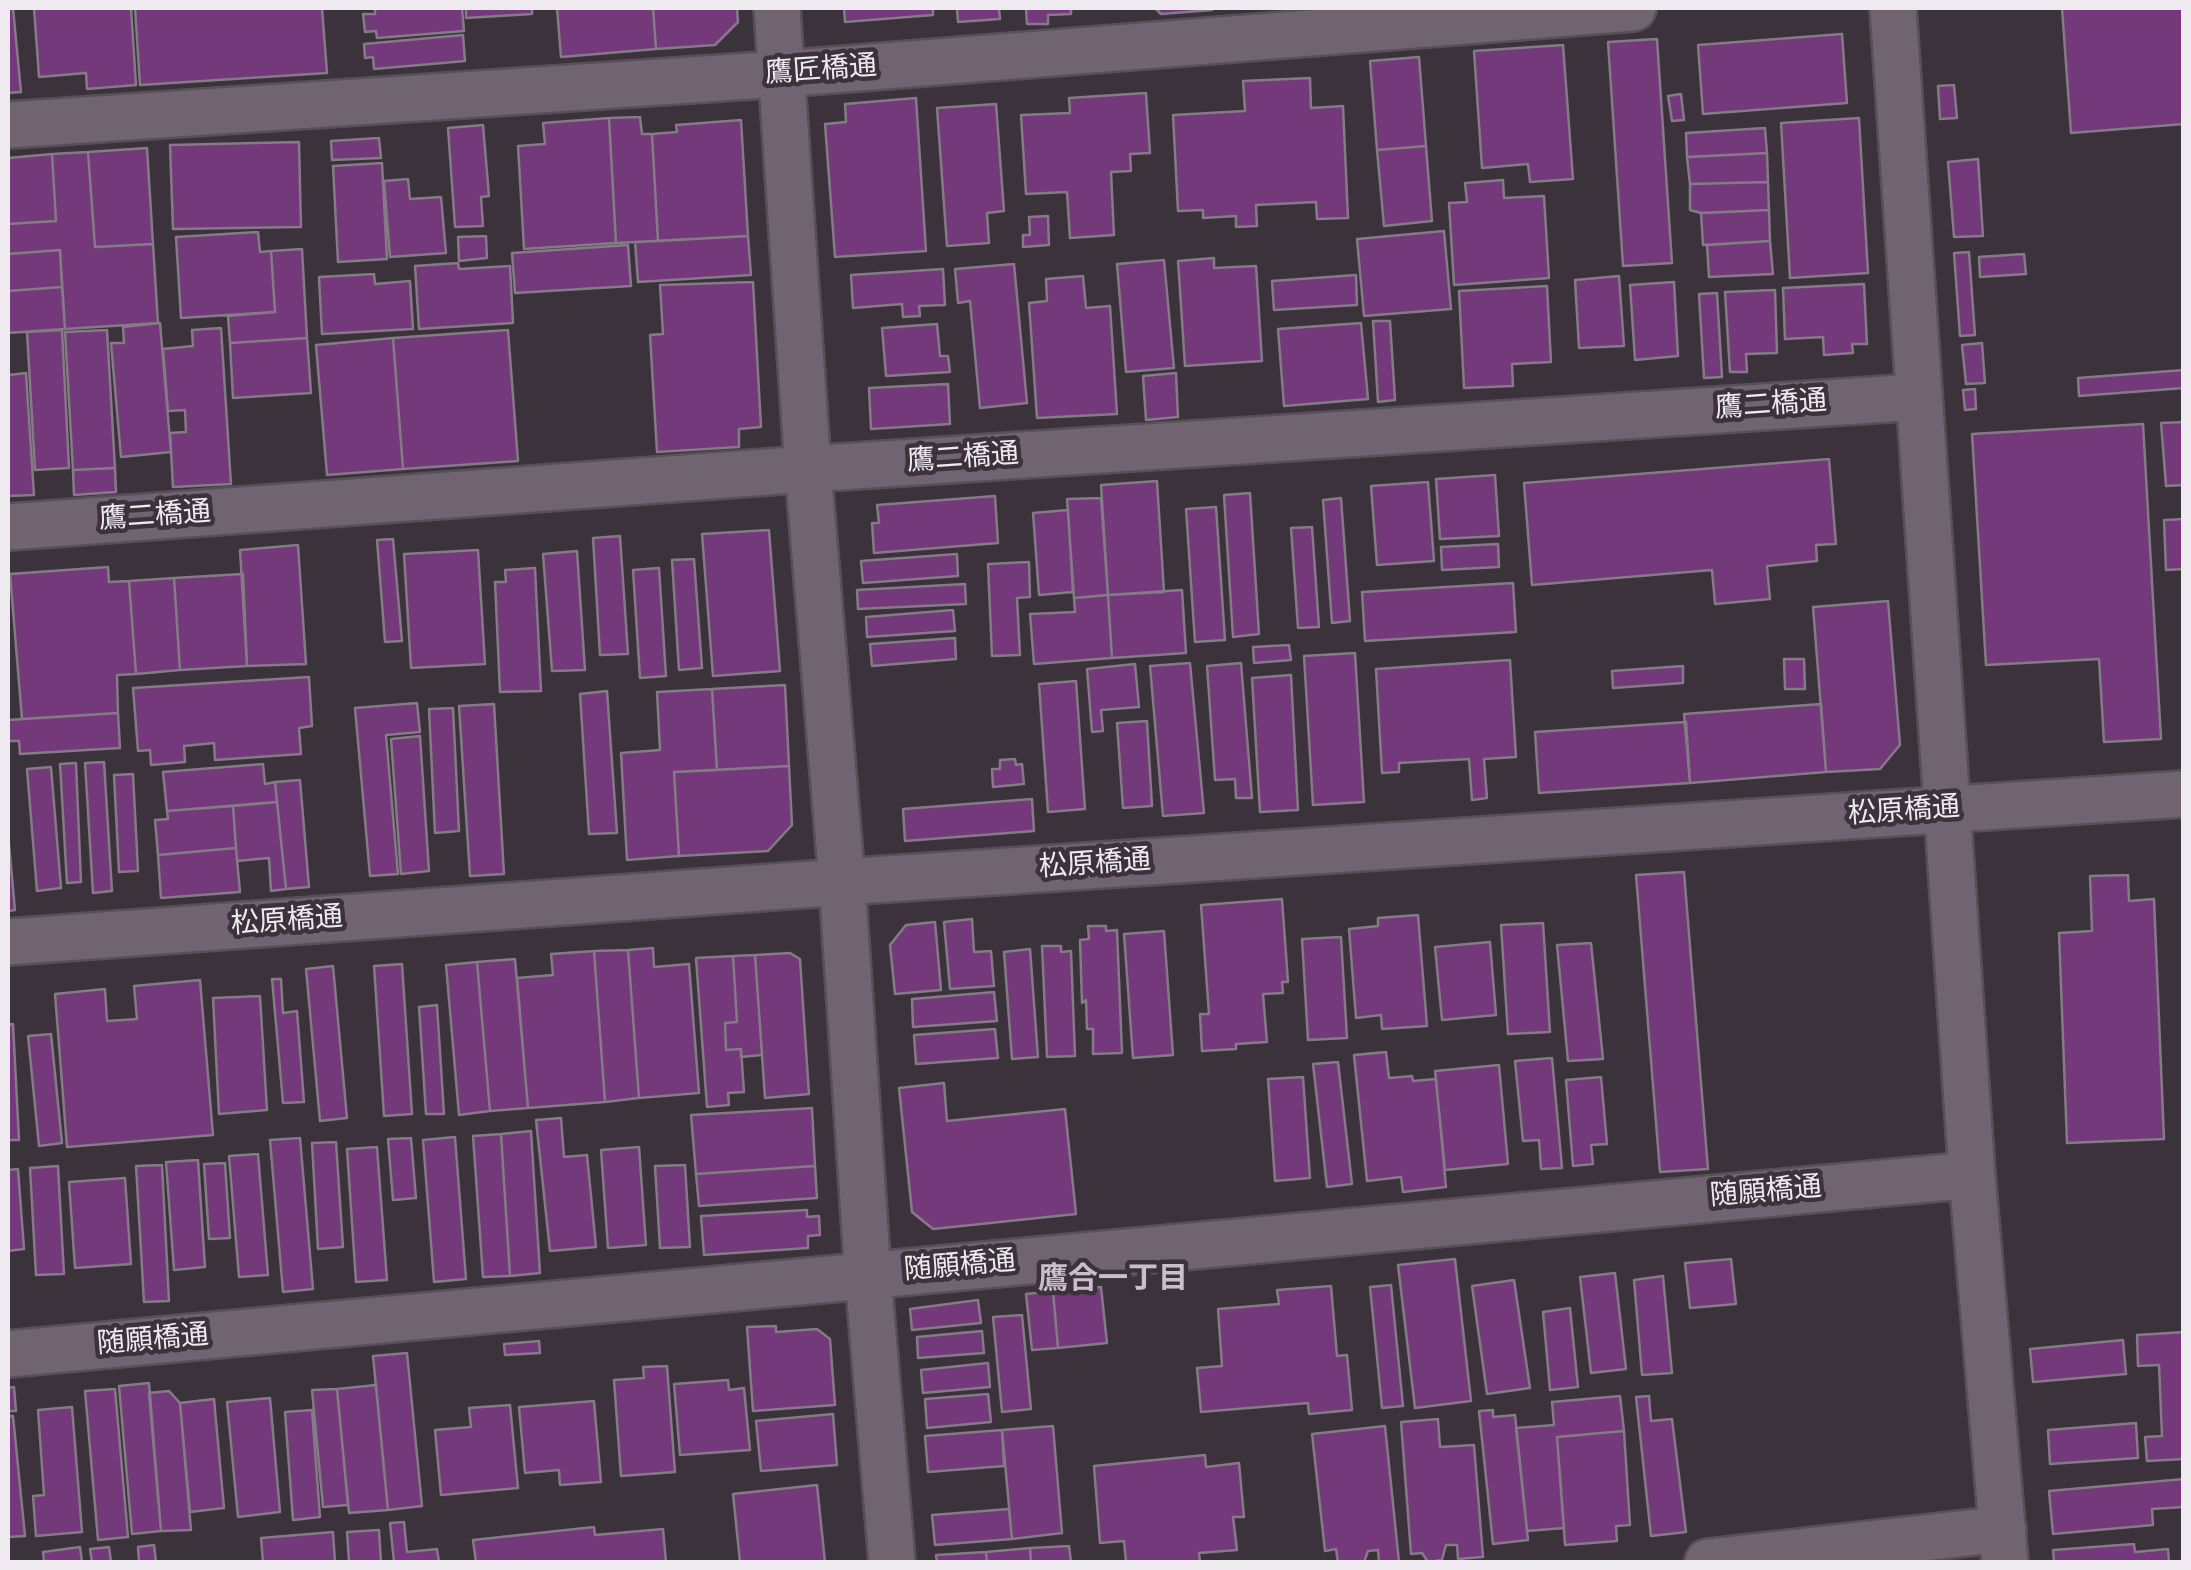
<!DOCTYPE html>
<html>
<head>
<meta charset="utf-8">
<style>
  body { margin:0 }
  #map { position:relative; width:2191px; height:1570px; overflow:hidden; background:#3b323c; font-family:"Nunito Sans",sans-serif }
  canvas { display:block }
  .frame { position:absolute; inset:0; border:10px solid #efe9f0; pointer-events:none }
</style>
</head>
<body>
<div id="map">
<canvas width="2191" height="1570"></canvas>
<div class="frame"></div>
</div>
<script>
const context = document.querySelector('canvas').getContext('2d');
context.lineJoin = 'round';
function fillPath(path, color) { context.fillStyle = color; context.fill(path, 'evenodd'); }
const toPath = rows => new Path2D(rows.map(r => 'M' + r).join(''));
function trace(path, color, width, dash) { context.strokeStyle = color; context.lineWidth = width; context.lineCap = dash ? 'butt' : 'round'; context.setLineDash(dash || []); context.stroke(path); }
function drawText(font, color, halo, rows, align = 'center') {
  context.font = font + ' "Nunito Sans","Noto Sans JP",sans-serif'; context.lineWidth = 9; context.setLineDash([]); context.textBaseline = 'middle'; context.strokeStyle = halo; context.fillStyle = color; for (const [text, x, y, turn = 0] of rows) {
    context.save(); context.translate(x, y); context.rotate((+turn || 0) * Math.PI / 180); context.textAlign = isNaN(turn) ? turn : align; if (halo) context.strokeText(text, 0, 0); context.fillText(text, 0, 0); context.restore();
  }
}
const building = toPath([
  [8,8,13,8,21,92,8,93,8,8],
  [34,8,131,8,136,85,87,89,86,73,39,77,34,8],
  [135,8,322,8,327,73,140,85,135,8],
  [375,8,462,8,464,31,377,38,376,31,365,32,363,14,375,14,375,8],
  [466,8,532,8,532,14,466,18,466,8],
  [557,8,653,8,656,49,561,57,557,8],
  [653,8,737,8,738,22,715,45,656,49,653,8],
  [844,8,933,8,933,15,845,22,844,8],
  [957,8,999,8,1000,19,958,22,957,8],
  [1026,8,1071,8,1071,14,1048,15,1048,24,1027,24,1026,8],
  [1155,8,1212,8,1212,10,1161,14,1155,8],
  [2062,8,2184,8,2184,124,2071,133,2062,8],
  [1842,34,1847,103,1703,114,1698,45,1842,34],
  [463,35,465,61,374,69,373,57,365,58,364,44,463,35],
  [1657,39,1672,263,1623,266,1608,42,1657,39],
  [1563,45,1573,179,1530,182,1528,164,1482,168,1474,51,1563,45],
  [1419,57,1426,146,1377,150,1370,61,1419,57],
  [1310,78,1311,108,1343,106,1348,218,1317,219,1316,202,1256,205,1257,226,1236,227,1236,216,1203,218,1203,210,1178,211,1173,115,1245,111,1243,81,1310,78],
  [1954,85,1957,118,1940,119,1938,86,1954,85],
  [1146,93,1150,153,1130,154,1131,171,1111,172,1114,235,1070,238,1067,192,1026,194,1021,115,1070,113,1069,98,1146,93],
  [1681,94,1684,120,1672,121,1668,96,1681,94],
  [916,98,926,251,835,257,825,124,846,122,845,104,916,98],
  [996,104,1004,211,987,213,989,243,947,246,937,108,996,104],
  [640,117,642,134,652,134,658,241,616,243,609,118,640,117],
  [609,118,616,243,524,249,518,146,545,144,543,123,609,118],
  [1859,118,1868,273,1790,278,1781,123,1859,118],
  [741,120,748,236,658,241,652,134,677,132,676,125,741,120],
  [483,125,489,196,481,197,483,226,455,227,448,128,483,125],
  [1765,128,1767,153,1687,157,1686,133,1765,128],
  [379,138,381,158,332,160,331,141,379,138],
  [299,142,301,227,173,229,170,145,299,142],
  [1426,146,1432,221,1384,226,1377,150,1426,146],
  [147,148,153,244,95,247,88,152,147,148],
  [88,152,95,247,153,244,158,323,65,329,60,250,8,254,8,224,56,221,52,154,88,152],
  [1767,153,1768,182,1690,184,1687,157,1767,153],
  [52,154,56,221,8,224,8,158,52,154],
  [1978,159,1983,236,1954,237,1948,162,1978,159],
  [382,163,387,259,338,262,333,166,382,163],
  [408,179,410,199,441,197,446,253,390,257,384,181,408,179],
  [1503,180,1504,198,1544,196,1549,278,1454,285,1449,203,1467,202,1465,183,1503,180],
  [1768,182,1769,210,1701,213,1690,210,1690,184,1768,182],
  [1769,210,1770,241,1703,245,1701,213,1769,210],
  [1048,216,1049,245,1023,247,1023,235,1030,235,1029,217,1048,216],
  [1444,231,1451,309,1364,316,1357,239,1444,231],
  [258,232,260,252,271,251,275,312,181,318,176,237,258,232],
  [486,236,487,258,459,261,458,237,486,236],
  [748,236,751,275,638,282,635,242,748,236],
  [1770,241,1773,274,1709,277,1707,245,1770,241],
  [628,245,631,286,515,293,512,253,628,245],
  [302,249,307,338,230,343,228,316,275,312,271,251,302,249],
  [60,250,62,287,8,291,8,254,60,250],
  [1969,252,1975,335,1960,336,1954,253,1969,252],
  [2024,254,2026,274,1980,277,1979,257,2024,254],
  [1214,258,1214,268,1256,266,1262,361,1185,366,1178,261,1214,258],
  [1164,260,1174,368,1126,372,1117,264,1164,260],
  [458,263,459,269,510,266,513,323,419,329,415,266,458,263],
  [1014,264,1027,403,980,408,970,301,958,303,955,269,1014,264],
  [943,269,945,305,919,306,920,316,903,317,902,304,853,308,851,275,943,269],
  [374,274,375,284,410,281,413,329,322,334,319,277,374,274],
  [1356,275,1357,305,1274,310,1272,281,1356,275],
  [1083,276,1086,308,1110,306,1117,414,1037,418,1029,303,1047,301,1046,279,1083,276],
  [1619,276,1624,346,1579,348,1575,280,1619,276],
  [753,282,761,427,739,429,739,447,657,452,650,335,663,334,660,285,753,282],
  [1674,282,1678,356,1635,360,1630,285,1674,282],
  [1864,284,1867,344,1852,344,1853,353,1824,355,1823,337,1785,339,1783,288,1864,284],
  [1547,286,1551,362,1512,364,1513,386,1464,388,1459,291,1547,286],
  [62,287,65,329,8,333,8,291,62,287],
  [1775,290,1777,353,1746,354,1747,372,1730,372,1725,292,1775,290],
  [1717,293,1722,377,1704,378,1699,294,1717,293],
  [1373,321,1390,321,1395,400,1378,402,1373,321],
  [160,323,171,452,121,457,111,343,124,343,123,327,160,323],
  [1361,323,1368,399,1284,406,1278,329,1361,323],
  [937,324,940,356,948,356,950,372,886,376,882,328,937,324],
  [221,328,231,484,173,487,170,433,186,432,185,410,168,411,163,349,193,346,192,330,221,328],
  [62,330,69,468,35,470,27,332,62,330],
  [107,330,115,468,73,470,65,332,107,330],
  [508,330,518,461,403,469,393,338,508,330],
  [307,338,311,393,233,398,230,343,307,338],
  [393,338,403,469,327,475,316,345,393,338],
  [1982,343,1985,383,1966,384,1962,345,1982,343],
  [8,352,9,375,26,373,34,495,8,496,8,352],
  [2184,370,2184,388,2079,396,2078,378,2184,370],
  [1176,373,1178,417,1146,420,1143,376,1176,373],
  [948,384,950,424,871,429,869,388,948,384],
  [1975,389,1976,409,1965,410,1963,390,1975,389],
  [2184,422,2184,485,2166,486,2161,423,2184,422],
  [2143,424,2161,739,2104,742,2099,659,1986,665,1972,434,2143,424],
  [1829,459,1836,544,1816,545,1817,561,1767,566,1770,599,1715,604,1712,570,1532,585,1524,483,1829,459],
  [115,468,116,492,74,495,73,470,115,468],
  [1495,475,1499,536,1440,539,1436,479,1495,475],
  [1157,481,1164,592,1108,595,1101,485,1157,481],
  [1428,482,1434,561,1377,565,1371,486,1428,482],
  [1250,493,1259,634,1233,637,1224,495,1250,493],
  [995,496,998,543,874,553,872,523,879,523,877,505,995,496],
  [1101,498,1108,595,1074,598,1067,499,1101,498],
  [1341,498,1350,621,1332,623,1323,500,1341,498],
  [1216,507,1225,640,1195,642,1186,509,1216,507],
  [1068,510,1073,592,1039,595,1033,513,1068,510],
  [2184,519,2184,569,2166,570,2164,520,2184,519],
  [1312,527,1319,627,1298,628,1291,528,1312,527],
  [769,530,780,671,713,676,702,534,769,530],
  [620,536,628,654,600,655,593,538,620,536],
  [393,539,402,641,385,642,377,540,393,539],
  [1498,544,1499,567,1442,570,1441,547,1498,544],
  [298,545,306,664,247,666,240,550,298,545],
  [478,550,485,664,411,668,404,554,478,550],
  [577,551,585,670,552,671,543,554,577,551],
  [957,554,958,576,863,583,861,561,957,554],
  [694,559,702,668,679,670,672,560,694,559],
  [1029,562,1030,597,1017,598,1020,655,992,656,988,564,1029,562],
  [108,567,109,582,129,581,136,674,117,675,118,713,22,719,10,574,108,567],
  [535,568,541,691,500,692,495,582,506,582,505,570,535,568],
  [659,568,666,676,640,678,633,570,659,568],
  [243,574,247,666,180,670,174,578,243,574],
  [174,578,180,670,136,674,129,581,174,578],
  [1513,583,1516,632,1365,641,1362,592,1513,583],
  [965,584,966,604,858,609,857,590,965,584],
  [1182,590,1186,653,1112,658,1108,595,1182,590],
  [1108,595,1112,658,1034,664,1030,614,1075,612,1074,598,1108,595],
  [1888,601,1900,745,1880,769,1826,772,1813,607,1888,601],
  [953,610,955,631,867,637,866,617,953,610],
  [955,638,956,659,872,666,870,644,955,638],
  [1289,645,1291,660,1254,663,1253,647,1289,645],
  [1355,653,1364,802,1313,805,1304,656,1355,653],
  [1784,659,1804,659,1805,689,1785,689,1784,659],
  [1510,660,1516,757,1484,759,1487,798,1472,800,1469,759,1399,763,1399,772,1382,773,1376,669,1510,660],
  [1190,663,1204,813,1163,816,1150,666,1190,663],
  [1241,663,1252,798,1236,798,1235,779,1215,780,1207,666,1241,663],
  [1135,664,1139,707,1101,710,1103,731,1092,732,1087,669,1135,664],
  [1683,666,1683,683,1613,688,1612,671,1683,666],
  [1291,675,1298,810,1260,812,1252,678,1291,675],
  [309,677,312,726,299,728,301,754,215,760,214,743,184,746,185,762,151,765,150,750,138,751,133,688,309,677],
  [1076,681,1085,809,1048,812,1039,684,1076,681],
  [785,685,789,766,717,770,712,689,785,685],
  [712,689,717,770,674,772,679,856,627,860,621,753,660,750,657,692,712,689],
  [607,691,617,833,589,834,580,694,607,691],
  [417,703,420,732,386,735,398,874,370,876,355,708,417,703],
  [494,704,504,874,470,876,459,706,494,704],
  [1821,704,1826,772,1690,783,1684,714,1821,704],
  [453,708,459,831,435,833,429,709,453,708],
  [118,713,120,748,20,754,19,741,8,741,8,720,118,713],
  [1147,721,1152,806,1123,808,1117,723,1147,721],
  [1686,722,1690,783,1539,793,1535,732,1686,722],
  [420,736,429,871,401,874,391,739,420,736],
  [1015,759,1016,765,1022,764,1024,784,993,787,992,769,1000,769,1000,760,1015,759],
  [104,762,112,891,93,893,85,763,104,762],
  [76,763,81,882,67,883,60,764,76,763],
  [263,764,265,784,275,782,277,802,167,811,163,772,263,764],
  [789,766,792,825,768,851,679,856,674,772,789,766],
  [51,767,61,888,37,891,27,769,51,767],
  [133,774,138,871,119,872,114,775,133,774],
  [300,780,309,887,286,889,275,782,300,780],
  [1032,799,1034,831,905,841,903,809,1032,799],
  [277,802,286,889,271,891,269,858,237,861,233,806,277,802],
  [233,806,236,848,158,855,155,820,168,819,167,811,233,806],
  [8,833,15,910,8,911,8,833],
  [236,848,240,892,161,898,158,855,236,848],
  [1684,872,1708,1169,1660,1172,1636,875,1684,872],
  [2128,875,2129,901,2154,899,2164,1139,2067,1143,2059,933,2092,931,2090,876,2128,875],
  [1282,899,1288,982,1282,982,1283,993,1263,994,1267,1042,1236,1044,1236,1049,1202,1051,1200,1014,1209,1014,1201,905,1282,899],
  [1418,915,1427,1026,1382,1029,1381,1015,1356,1018,1349,929,1378,926,1378,918,1418,915],
  [972,919,974,952,991,951,994,986,950,989,944,922,972,919],
  [935,922,941,990,895,994,890,945,906,925,935,922],
  [1543,923,1550,1032,1508,1034,1501,925,1543,923],
  [1088,926,1106,926,1106,931,1117,930,1122,1053,1093,1054,1093,1029,1087,1029,1086,1000,1082,1003,1080,940,1089,939,1088,926],
  [1164,931,1173,1055,1133,1058,1124,934,1164,931],
  [1341,937,1347,1038,1308,1040,1302,939,1341,937],
  [1490,942,1496,1015,1442,1020,1435,947,1490,942],
  [1591,943,1603,1059,1568,1061,1557,945,1591,943],
  [1042,946,1061,946,1061,952,1071,951,1075,1056,1047,1057,1042,946],
  [653,948,654,967,689,964,699,1093,639,1098,628,950,653,948],
  [1030,949,1038,1057,1012,1059,1004,952,1030,949],
  [628,950,639,1098,605,1102,594,951,628,950],
  [594,951,605,1102,528,1108,517,978,553,975,551,954,594,951],
  [790,953,800,959,809,1094,765,1098,755,955,790,953],
  [755,955,762,1055,741,1057,741,1049,726,1050,725,1023,737,1022,733,956,755,955],
  [733,956,737,1022,725,1023,726,1050,741,1049,744,1092,728,1093,729,1105,707,1107,696,958,733,956],
  [515,959,528,1108,490,1111,477,962,515,959],
  [477,962,490,1111,459,1115,446,965,477,962],
  [402,964,412,1114,384,1116,374,966,402,964],
  [333,966,347,1118,320,1121,306,969,333,966],
  [272,979,281,979,283,1013,297,1011,304,1102,283,1103,272,979],
  [200,980,213,1135,67,1147,55,994,105,989,107,1021,137,1019,134,986,200,980],
  [994,992,997,1021,913,1027,912,999,994,992],
  [260,996,267,1110,219,1114,213,998,260,996],
  [437,1005,444,1114,426,1114,419,1007,437,1005],
  [13,1024,19,1140,8,1140,8,1025,13,1024],
  [995,1029,998,1058,916,1064,914,1035,995,1029],
  [51,1034,62,1143,39,1146,28,1036,51,1034],
  [1386,1052,1389,1078,1412,1076,1413,1081,1436,1079,1446,1187,1403,1192,1401,1177,1367,1181,1354,1055,1386,1052],
  [1552,1058,1562,1168,1541,1169,1539,1140,1523,1141,1515,1061,1552,1058],
  [1338,1062,1352,1184,1327,1187,1313,1064,1338,1062],
  [1499,1065,1508,1164,1445,1170,1435,1071,1499,1065],
  [1303,1077,1310,1178,1275,1181,1268,1079,1303,1077],
  [1601,1077,1607,1144,1591,1145,1593,1164,1573,1166,1566,1080,1601,1077],
  [944,1083,947,1121,1065,1109,1076,1214,933,1229,912,1212,899,1088,944,1083],
  [812,1108,815,1166,696,1174,691,1115,812,1108],
  [561,1118,564,1157,587,1155,596,1247,550,1251,536,1120,561,1118],
  [531,1131,540,1273,510,1276,501,1134,531,1131],
  [501,1134,510,1276,483,1277,473,1136,501,1134],
  [455,1137,466,1279,434,1282,423,1140,455,1137],
  [300,1138,313,1289,283,1292,270,1140,300,1138],
  [411,1138,416,1198,393,1200,388,1139,411,1138],
  [336,1142,343,1247,318,1249,312,1143,336,1142],
  [377,1147,387,1280,356,1282,347,1149,377,1147],
  [639,1147,646,1245,608,1248,601,1150,639,1147],
  [258,1154,268,1275,239,1277,229,1156,258,1154],
  [198,1160,205,1267,174,1270,166,1162,198,1160],
  [225,1163,230,1238,209,1239,204,1164,225,1163],
  [162,1165,169,1301,144,1302,136,1166,162,1165],
  [685,1165,690,1247,660,1248,655,1166,685,1165],
  [58,1166,64,1274,36,1275,30,1168,58,1166],
  [815,1166,817,1198,699,1206,696,1174,815,1166],
  [18,1169,24,1249,8,1251,8,1170,18,1169],
  [125,1178,131,1264,75,1268,69,1182,125,1178],
  [807,1210,807,1217,819,1216,820,1235,808,1236,808,1248,704,1255,701,1216,807,1210],
  [1455,1259,1471,1401,1415,1408,1398,1265,1455,1259],
  [1731,1259,1736,1304,1690,1308,1685,1263,1731,1259],
  [1615,1273,1626,1369,1591,1373,1580,1277,1615,1273],
  [1663,1276,1672,1373,1642,1375,1634,1280,1663,1276],
  [1514,1280,1530,1388,1487,1394,1472,1286,1514,1280],
  [1391,1285,1403,1406,1382,1408,1370,1287,1391,1285],
  [1331,1286,1337,1356,1347,1355,1352,1410,1309,1414,1308,1403,1201,1412,1197,1368,1222,1366,1218,1309,1279,1304,1277,1290,1331,1286],
  [1101,1287,1107,1343,1058,1348,1053,1291,1101,1287],
  [1053,1291,1058,1348,1032,1350,1026,1294,1053,1291],
  [978,1300,981,1323,912,1330,910,1309,978,1300],
  [1570,1308,1578,1387,1550,1390,1543,1312,1570,1308],
  [1022,1315,1031,1409,1002,1412,993,1317,1022,1315],
  [776,1326,776,1332,817,1329,830,1339,835,1405,753,1411,747,1327,776,1326],
  [982,1331,984,1353,918,1358,917,1337,982,1331],
  [2184,1332,2184,1459,2147,1461,2145,1437,2162,1436,2159,1365,2138,1366,2137,1335,2184,1332],
  [2123,1340,2126,1374,2033,1382,2030,1349,2123,1340],
  [539,1341,540,1353,505,1355,504,1344,539,1341],
  [407,1353,422,1506,388,1510,373,1356,407,1353],
  [988,1363,990,1387,923,1393,921,1370,988,1363],
  [667,1366,675,1472,621,1476,614,1380,644,1378,643,1367,667,1366],
  [728,1380,729,1390,744,1388,750,1450,680,1455,674,1384,728,1380],
  [149,1383,161,1531,132,1534,119,1386,149,1383],
  [376,1385,388,1510,349,1513,337,1389,376,1385],
  [14,1387,16,1411,8,1411,8,1388,14,1387],
  [115,1389,128,1537,98,1540,85,1391,115,1389],
  [337,1389,348,1505,323,1507,312,1390,337,1389],
  [169,1391,180,1403,191,1530,161,1531,149,1393,169,1391],
  [988,1394,991,1422,927,1428,925,1399,988,1394],
  [1620,1396,1624,1431,1557,1437,1564,1528,1527,1531,1516,1428,1554,1425,1552,1402,1620,1396],
  [1649,1396,1651,1421,1672,1419,1686,1532,1651,1536,1636,1397,1649,1396],
  [270,1398,280,1512,238,1517,227,1402,270,1398],
  [214,1399,224,1508,190,1512,180,1403,214,1399],
  [594,1401,601,1482,560,1485,559,1470,525,1473,519,1407,594,1401],
  [510,1405,518,1488,441,1495,435,1430,471,1427,469,1408,510,1405],
  [72,1407,82,1532,36,1536,33,1496,44,1495,38,1410,72,1407],
  [312,1410,320,1517,293,1520,285,1412,312,1410],
  [1493,1410,1493,1417,1515,1415,1528,1540,1493,1544,1479,1411,1493,1410],
  [833,1414,837,1465,761,1471,756,1421,833,1414],
  [8,1416,13,1416,25,1536,8,1537,8,1416],
  [1438,1419,1440,1447,1474,1445,1483,1557,1458,1559,1457,1545,1446,1545,1442,1560,1428,1562,1422,1553,1411,1554,1401,1422,1438,1419],
  [2136,1423,2138,1458,2050,1464,2048,1430,2136,1423],
  [1053,1426,1062,1533,1012,1539,1002,1430,1053,1426],
  [1385,1426,1399,1562,1379,1562,1378,1550,1368,1551,1364,1562,1338,1562,1336,1549,1325,1551,1312,1434,1385,1426],
  [1002,1430,1004,1466,928,1472,925,1436,1002,1430],
  [1624,1431,1630,1525,1616,1526,1617,1541,1565,1545,1557,1437,1624,1431],
  [1205,1455,1206,1467,1239,1463,1244,1517,1233,1517,1237,1550,1199,1553,1200,1562,1126,1562,1124,1541,1100,1543,1094,1466,1205,1455],
  [2184,1479,2184,1507,2152,1509,2153,1525,2053,1534,2049,1491,2184,1479],
  [817,1485,825,1562,740,1562,733,1494,817,1485],
  [1009,1509,1012,1539,935,1545,932,1515,1009,1509],
  [404,1522,407,1552,437,1549,439,1562,394,1562,390,1523,404,1522],
  [594,1527,595,1535,663,1529,666,1562,476,1562,473,1540,594,1527],
  [379,1530,381,1562,349,1562,347,1532,379,1530],
  [333,1532,335,1562,263,1562,261,1538,333,1532],
  [2134,1544,2135,1552,2168,1549,2169,1562,2054,1562,2053,1550,2134,1544],
  [154,1545,156,1562,139,1562,138,1547,154,1545],
  [1069,1546,1071,1562,1031,1562,1030,1548,1069,1546],
  [80,1547,82,1562,44,1562,43,1552,80,1547],
  [109,1547,111,1562,92,1562,90,1549,109,1547],
  [1030,1548,1031,1562,987,1562,986,1552,1030,1548],
  [986,1552,987,1562,937,1562,936,1555,986,1552]
]);
fillPath(building, '#73397b');
trace(building, '#857b86', 2.5);
const street = toPath([
  [777,8,808,469,842,882,868,1276,892,1562],
  [1893,8,1972,1175,2005,1562],
  [8,125,781,74,1633,8],
  [8,527,808,469,1918,397],
  [8,942,842,882,2184,794],
  [8,1354,1972,1175],
  [1708,1562,2003,1529]
]);
trace(street, '#575058', 50);
trace(street, '#6f6470', 45);
drawText('28px', '#efe9f0', '#3b323c', [
  ["鷹匠橋通",821,71,-4],
  ["鷹二橋通",1771,406,-4],
  ["鷹二橋通",963,459,-4],
  ["鷹二橋通",155,517,-4],
  ["松原橋通",1904,812,-4],
  ["松原橋通",1095,865,-4],
  ["松原橋通",287,922,-4],
  ["随願橋通",1766,1193,-5],
  ["随願橋通",960,1267,-5],
  ["随願橋通",153,1341,-5]
]);
drawText('bold 30px', '#c9beca', '#3b323c', [
  ["鷹合一丁目",1113,1281]
]);
</script>
</body>
</html>
